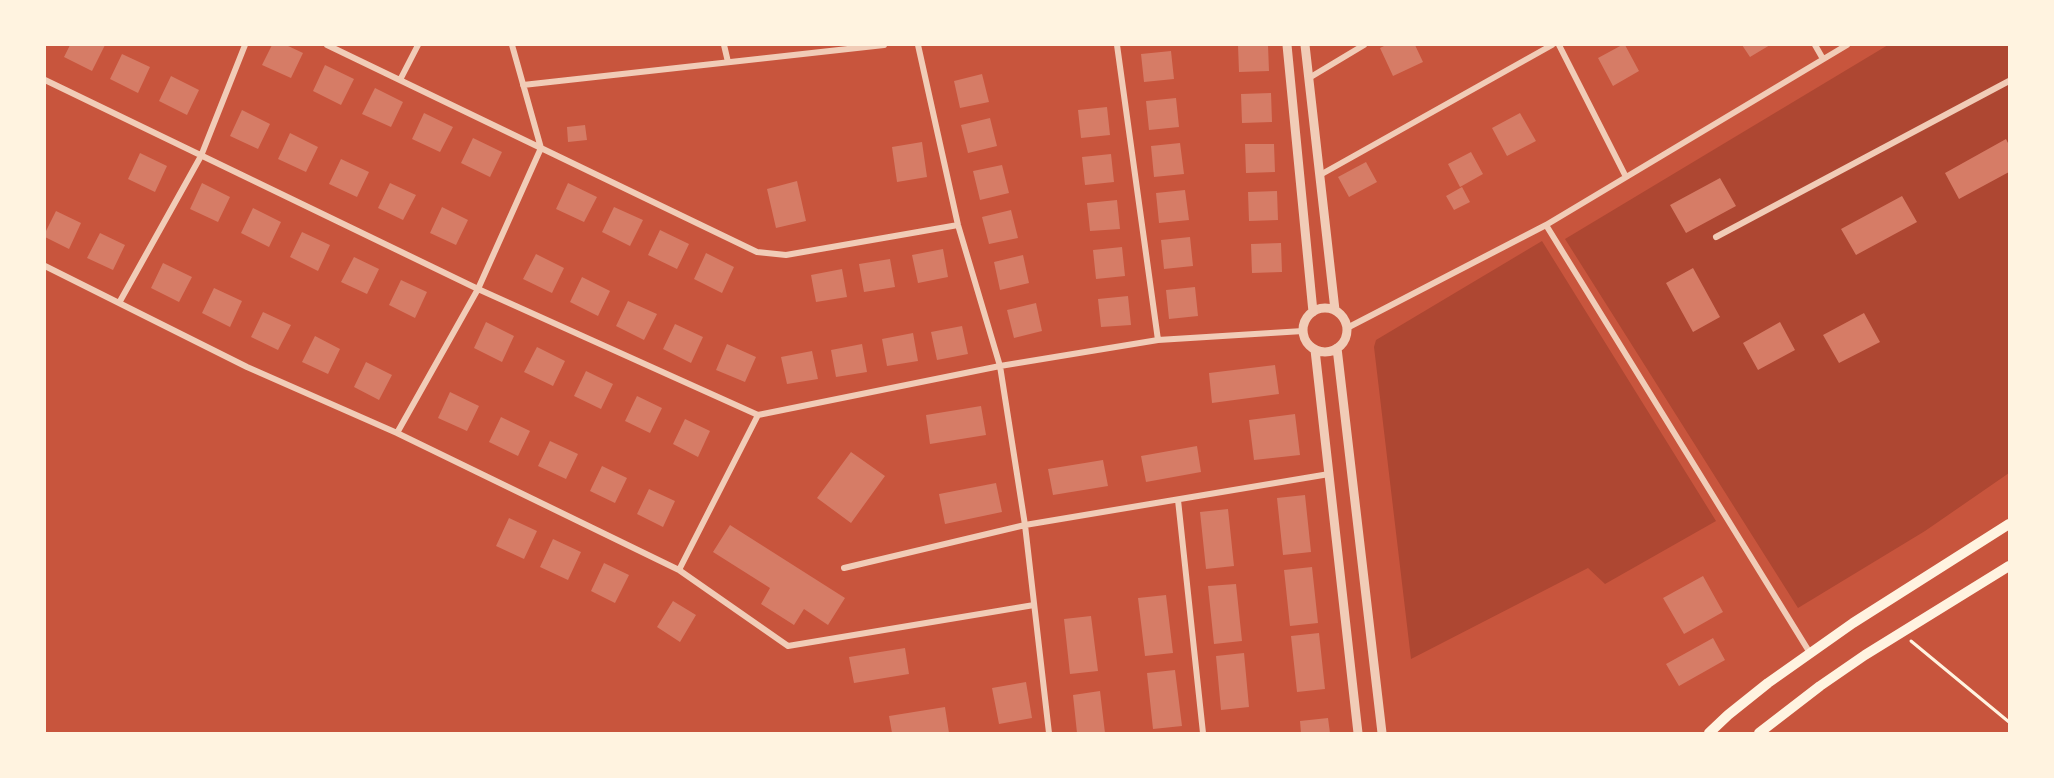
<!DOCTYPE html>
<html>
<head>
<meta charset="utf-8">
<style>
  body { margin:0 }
  #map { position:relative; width:2054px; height:778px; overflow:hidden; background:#c8553d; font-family:Overpass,sans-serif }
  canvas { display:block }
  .frame { position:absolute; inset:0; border:46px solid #fff3e0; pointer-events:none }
</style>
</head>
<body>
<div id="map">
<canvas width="2054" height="778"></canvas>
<div class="frame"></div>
</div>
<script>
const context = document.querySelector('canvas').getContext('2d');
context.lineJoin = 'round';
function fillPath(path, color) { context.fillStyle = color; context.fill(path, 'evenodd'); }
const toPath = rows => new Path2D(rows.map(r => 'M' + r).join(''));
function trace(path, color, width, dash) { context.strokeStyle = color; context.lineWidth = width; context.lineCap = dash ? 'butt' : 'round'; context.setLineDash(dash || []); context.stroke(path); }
fillPath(toPath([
  [1888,45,2009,45,2009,473,1925,531,1798,608,1565,239],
  [1542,241,1716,521,1605,584,1588,568,1411,659,1374,347,1376,340]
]), '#ae4732');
fillPath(toPath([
  [70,45,105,45,92,71,64,57],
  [272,45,286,45,303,53,291,78,262,65],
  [1238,45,1268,45,1269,71,1239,72],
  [1386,45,1415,45,1423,62,1393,76,1380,48],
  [1622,45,1625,45,1639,71,1613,86,1598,58],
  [1742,45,1770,45,1750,57],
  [1171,51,1174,79,1144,82,1141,54],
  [122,54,150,67,138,93,110,79],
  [325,65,354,79,341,105,313,91],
  [982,74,989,102,960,108,954,81],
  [171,76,199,90,187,115,159,101],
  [375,88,403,102,391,127,362,114],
  [1271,93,1272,122,1242,123,1241,94],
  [1176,98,1179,127,1149,130,1146,101],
  [1107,107,1110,135,1081,138,1078,110],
  [242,110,270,124,258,149,230,136],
  [424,113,453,127,440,152,412,139],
  [1520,113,1536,141,1507,156,1492,128],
  [990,118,997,146,968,153,961,125],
  [585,125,587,140,568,142,567,127],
  [290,133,318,147,306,172,278,159],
  [473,138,502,152,490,177,461,163],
  [2006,139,2009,145,2009,172,1959,199,1945,173],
  [922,142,927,177,897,182,892,147],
  [1180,143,1184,174,1154,177,1151,146],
  [1245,144,1274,144,1275,172,1246,173],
  [1471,152,1483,174,1460,187,1448,164],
  [140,153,167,166,155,192,128,179],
  [1111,154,1114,182,1085,185,1082,157],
  [341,159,369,172,357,197,329,184],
  [1366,162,1377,182,1349,197,1338,177],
  [1002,165,1009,193,980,200,973,171],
  [1720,178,1736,206,1686,233,1670,205],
  [797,181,806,221,776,228,767,189],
  [202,183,230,197,218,222,190,209],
  [390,183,416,195,403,220,378,208],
  [568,183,597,197,584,222,556,209],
  [1462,187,1470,202,1454,210,1446,196],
  [1185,190,1189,220,1159,223,1156,193],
  [1277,191,1278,220,1249,221,1248,192],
  [1902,196,1917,222,1856,255,1841,229],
  [1117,200,1120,229,1090,231,1087,203],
  [442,207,468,220,456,245,430,233],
  [614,207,643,220,630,246,602,232],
  [253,208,281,222,269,247,241,233],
  [1011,210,1018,238,989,244,982,217],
  [56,211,81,223,69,249,45,237,45,233],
  [660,230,689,244,677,269,648,255],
  [302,232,330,245,318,271,290,257],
  [100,233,125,245,113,270,87,258],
  [1190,237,1193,266,1164,269,1161,240],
  [1281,243,1282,272,1252,273,1251,244],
  [1122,247,1125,276,1096,279,1093,250],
  [943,249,948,277,918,283,912,255],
  [706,253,734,267,722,293,694,279],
  [536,254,564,268,552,293,523,279],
  [1023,255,1029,283,1000,290,994,262],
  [354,257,379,269,367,294,341,282],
  [890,259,895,287,864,292,859,264],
  [163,263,192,277,179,302,151,288],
  [1693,268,1720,317,1693,332,1666,283],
  [842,269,847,297,816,302,811,275],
  [582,277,610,291,598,316,570,302],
  [401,280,427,292,415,318,389,305],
  [1195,287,1198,316,1169,319,1166,290],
  [214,288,242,301,230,327,202,313],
  [1128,296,1131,325,1101,327,1098,299],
  [628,301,657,314,644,340,616,326],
  [1036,303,1042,331,1014,338,1007,310],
  [263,312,291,325,278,350,251,337],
  [1864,313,1880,342,1839,363,1823,335],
  [486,322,514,336,502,362,474,348],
  [1780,322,1795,350,1758,370,1743,343],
  [675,324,703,337,691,363,663,349],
  [962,326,968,354,937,360,931,332],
  [913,333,918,361,887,366,882,339],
  [315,336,340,349,328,374,302,362],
  [727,344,756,357,745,382,716,370],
  [862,344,867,372,836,377,831,350],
  [537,347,565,361,553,386,524,372],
  [812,351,818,379,787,384,781,357],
  [366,362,392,375,379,400,354,387],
  [1275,365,1279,394,1212,403,1209,373],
  [586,371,613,384,601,409,574,396],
  [450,392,479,406,467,431,438,418],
  [637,396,662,408,650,433,625,421],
  [981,406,986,435,930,444,926,415],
  [1295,414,1300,455,1254,460,1249,420],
  [501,417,530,431,518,456,489,442],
  [685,419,710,431,698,457,673,444],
  [550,441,578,454,566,479,538,466],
  [1197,446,1201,472,1146,482,1141,456],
  [851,452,885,476,851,523,817,498],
  [1103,460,1108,486,1053,495,1048,469],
  [602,466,627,478,615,503,590,491],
  [996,483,1002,512,945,524,939,494],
  [649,489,675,501,663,527,637,514],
  [1305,495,1311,552,1283,555,1277,498],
  [1228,509,1234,566,1206,569,1200,512],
  [509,518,537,531,524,559,496,546],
  [730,525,845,598,828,625,804,609,794,625,761,604,770,588,713,552],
  [553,539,581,552,568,580,540,567],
  [604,563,629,575,615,603,591,591],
  [1312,567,1318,623,1290,626,1284,570],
  [1703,576,1723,612,1684,634,1663,598],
  [1236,584,1242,641,1214,644,1208,586],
  [1166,595,1173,653,1145,656,1138,598],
  [673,601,696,615,680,642,657,627],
  [1091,616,1098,671,1070,674,1064,619],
  [1319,633,1325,689,1297,692,1291,636],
  [1713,638,1725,660,1679,686,1666,664],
  [905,648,909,674,854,683,849,657],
  [1244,653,1249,707,1221,710,1216,656],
  [1175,670,1182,726,1153,729,1147,673],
  [1026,682,1032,718,999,724,992,688],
  [1100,691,1105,733,1077,733,1073,695],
  [945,707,949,733,892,733,889,716],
  [1328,718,1330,733,1301,733,1300,721]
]), '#d67c66');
trace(toPath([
  [1911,641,2009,722]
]), '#fff3e0', 3);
trace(toPath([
  [327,45,757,252,786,255,958,225],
  [724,45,728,62],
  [918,45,958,225,1000,366,1025,525,1049,733],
  [1117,45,1158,340],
  [1559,45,1626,177],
  [1815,45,1823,59],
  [1309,78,1364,45],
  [45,80,478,289,758,415,1000,366,1158,340,1303,331],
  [400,80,418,45],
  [523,85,884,45],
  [1320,175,1552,45],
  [1546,225,1810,653],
  [1716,237,2009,81],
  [45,266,247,367,397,433,679,570,788,646,1034,605],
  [119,303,201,156,245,45],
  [1347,328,1546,225,1847,45],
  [397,433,478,289,541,148,512,45],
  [1178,500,1203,733],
  [844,568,1025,525,1329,474],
  [679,570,758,415]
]), '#f1ccb7', 6);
trace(toPath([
  [1287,45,1313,312],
  [1305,45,1335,310],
  '1303 330a22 22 0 1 1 44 0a22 22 0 1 1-44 0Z',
  [1337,348,1382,733],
  [1315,350,1358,733]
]), '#f1ccb7', 9);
trace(toPath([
  [1709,733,1728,715,1768,683,1853,623,2009,524],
  [1759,733,1820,686,1865,655,2009,566]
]), '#fff3e0', 10);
</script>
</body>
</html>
